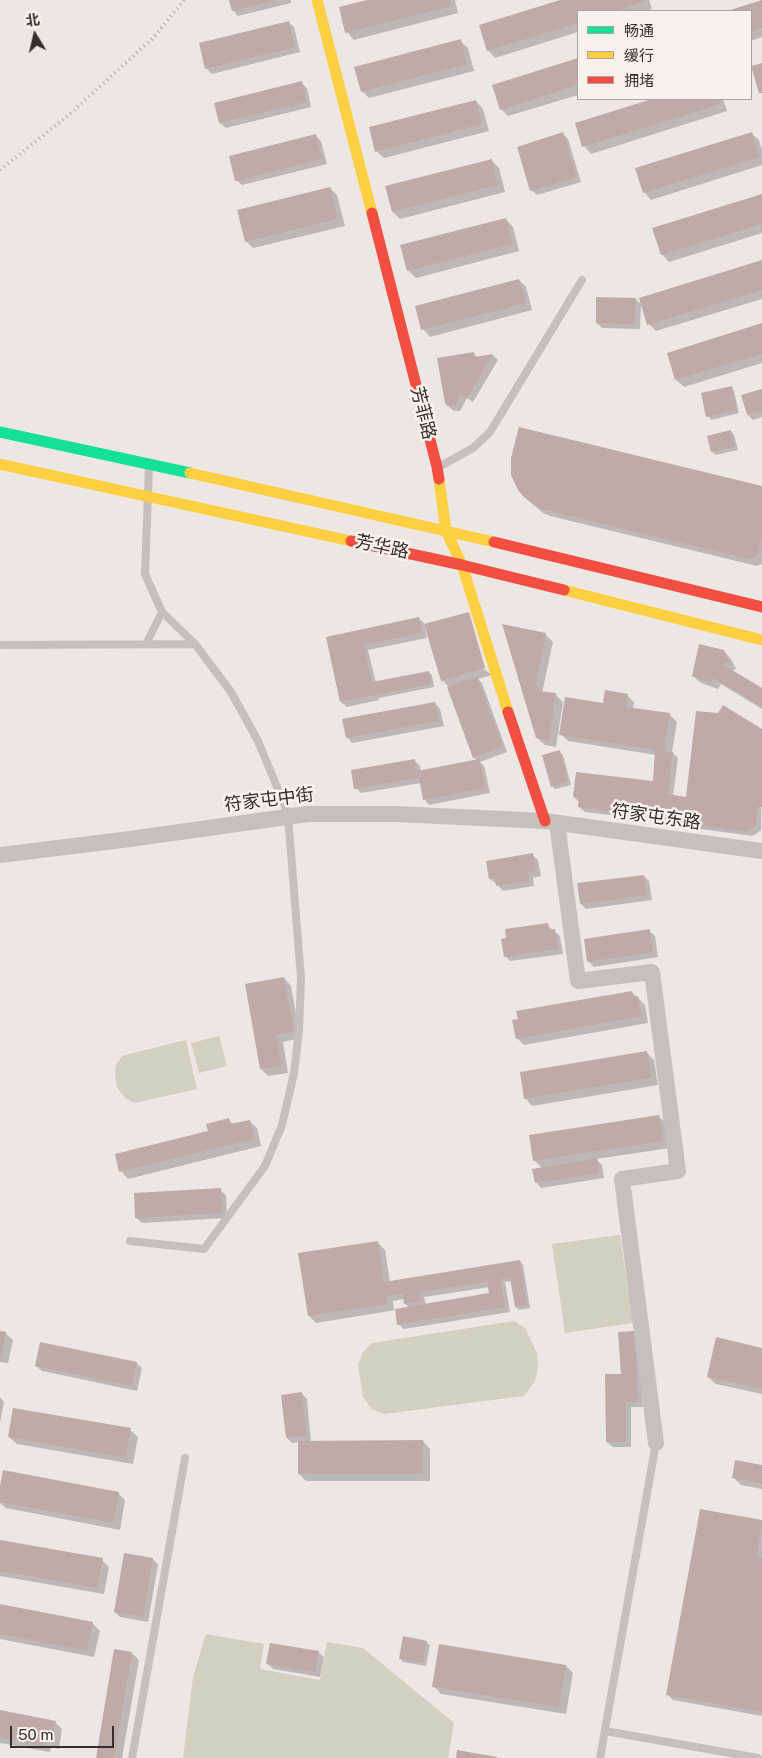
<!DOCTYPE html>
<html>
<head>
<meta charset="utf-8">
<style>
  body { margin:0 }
  #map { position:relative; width:762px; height:1758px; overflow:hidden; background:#ede7e3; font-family:"Public Sans","Noto Sans SC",sans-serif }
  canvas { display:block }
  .legend { position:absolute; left:577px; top:10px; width:175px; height:90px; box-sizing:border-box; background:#f9f1eb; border:1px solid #aba39e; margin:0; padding:6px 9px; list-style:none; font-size:15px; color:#372d2a }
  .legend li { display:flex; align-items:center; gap:10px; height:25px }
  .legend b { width:25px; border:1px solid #aba39e }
  .north { position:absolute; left:10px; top:10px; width:50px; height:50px; -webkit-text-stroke:4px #f9f1eb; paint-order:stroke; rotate:351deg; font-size:14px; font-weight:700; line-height:20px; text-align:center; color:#372d2a }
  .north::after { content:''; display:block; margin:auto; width:18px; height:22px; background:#372d2a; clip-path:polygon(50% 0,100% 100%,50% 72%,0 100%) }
  .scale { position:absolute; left:10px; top:1726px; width:104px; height:22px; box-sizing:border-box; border:2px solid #372d2a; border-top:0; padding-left:6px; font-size:15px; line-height:18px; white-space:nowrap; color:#372d2a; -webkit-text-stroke:4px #f9f1eb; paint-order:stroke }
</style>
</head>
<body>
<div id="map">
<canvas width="762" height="1758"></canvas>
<ul class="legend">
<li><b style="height:6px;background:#16e098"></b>畅通</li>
<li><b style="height:6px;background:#ffcf43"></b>缓行</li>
<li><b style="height:6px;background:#f24e42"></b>拥堵</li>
</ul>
<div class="north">北</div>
<div class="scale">50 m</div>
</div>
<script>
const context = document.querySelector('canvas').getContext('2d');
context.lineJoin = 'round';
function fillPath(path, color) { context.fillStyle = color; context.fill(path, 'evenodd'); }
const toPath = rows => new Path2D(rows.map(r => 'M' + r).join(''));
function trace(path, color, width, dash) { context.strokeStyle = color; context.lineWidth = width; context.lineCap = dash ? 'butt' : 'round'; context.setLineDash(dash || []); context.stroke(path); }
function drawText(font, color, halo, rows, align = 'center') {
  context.font = font + ' "Public Sans","Noto Sans SC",sans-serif'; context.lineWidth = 5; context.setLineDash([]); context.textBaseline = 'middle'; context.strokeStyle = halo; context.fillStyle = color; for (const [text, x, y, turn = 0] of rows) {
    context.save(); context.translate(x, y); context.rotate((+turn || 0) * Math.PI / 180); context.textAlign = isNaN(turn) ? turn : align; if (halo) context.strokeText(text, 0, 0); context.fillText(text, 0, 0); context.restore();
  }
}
fillPath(toPath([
  [219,1036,227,1066,199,1073,191,1043],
  [186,1040,197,1089,134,1103,124,1097,117,1087,115,1075,116,1065,122,1056],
  [620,1235,633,1323,565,1333,552,1244],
  [514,1321,525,1328,537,1353,538,1367,535,1381,524,1396,384,1414,372,1409,363,1397,358,1365,363,1352,372,1343],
  [206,1634,264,1644,260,1669,320,1680,327,1642,363,1648,454,1723,448,1758,183,1758,193,1677]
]), '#d0d1be');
fillPath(toPath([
  [230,0,291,0,291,3,238,16,233,10],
  [372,0,455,0,458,13,354,40,347,32],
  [565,0,649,0,652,9,644,11,578,11,578,32,495,58,488,50],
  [762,1,762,37,751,41,751,11,730,11],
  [288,22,294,27,300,52,212,74,206,68],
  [460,41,468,48,474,71,369,98,362,91],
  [578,59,578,95,508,116,501,109,494,85],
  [301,83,307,88,311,107,226,128,220,123,216,104],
  [656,99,723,99,727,111,591,154,584,146,577,123],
  [476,101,483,109,489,131,384,158,376,151],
  [751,133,759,140,762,151,762,165,651,200,644,192],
  [563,134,568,139,581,182,537,195,531,190],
  [316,136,321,141,327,164,242,185,236,180],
  [491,160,499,168,505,192,400,219,393,212],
  [330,188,337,195,345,226,253,248,246,241],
  [762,195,762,233,669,262,662,254],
  [506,219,513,227,519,251,416,278,408,270],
  [762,261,762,299,656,331,649,324],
  [519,280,526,287,532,310,430,337,423,329],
  [635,299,641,304,640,329,602,328,597,323],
  [762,325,762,363,684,387,676,380,668,354],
  [473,353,478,358,493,355,498,360,473,402,467,398,460,411,454,411,448,406],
  [731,388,734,391,739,413,711,420,708,416],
  [762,390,762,417,753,420,748,415],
  [730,431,734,435,738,450,716,455,712,452,708,437],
  [762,487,762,564,757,566,550,516,543,513,524,496],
  [418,618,424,623,427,638,368,650,376,683,428,672,432,675,434,687,379,698,379,700,347,707,341,702,328,638],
  [426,625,492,675,478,679,482,683,507,752,480,762,484,766,490,793,429,805,424,799,421,783,361,793,356,788,415,761,420,766,421,771,477,761,474,757,449,687,442,680],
  [504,626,546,635,553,642,542,693,556,695,563,702,556,747,545,745,537,738],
  [724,651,731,659,736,669,731,671,762,689,762,709,721,684,718,689,701,683,693,676],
  [627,695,634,702,633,709,669,714,677,722,672,752,678,758,673,796,687,798,762,731,761,830,753,836,655,823,649,818,650,812,646,811,645,819,585,812,579,807,580,803,574,797,654,782,656,755,568,741,561,734,604,705],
  [435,703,440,709,444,726,352,743,347,737],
  [559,752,563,755,571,785,555,789,552,786],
  [532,855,538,860,541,876,533,878,534,886,503,891,497,884,490,879],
  [644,876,649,881,652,900,586,909,581,904],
  [547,925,560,936,563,954,510,961,505,956],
  [649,931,655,936,658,957,594,967,588,961],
  [284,978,291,986,300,1038,283,1042,288,1073,268,1076,261,1069,246,985],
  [632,992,645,1005,648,1023,524,1045,517,1038],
  [647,1053,654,1060,658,1085,532,1106,525,1098],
  [658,1116,666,1123,670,1148,596,1159,602,1165,604,1178,541,1188,536,1182,542,1168,534,1160],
  [228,1119,234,1125,249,1121,257,1128,261,1146,128,1179,121,1171,209,1132],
  [220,1190,226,1195,227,1218,142,1223,136,1218],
  [377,1242,385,1250,390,1282,520,1261,523,1265,530,1308,519,1310,516,1307,512,1281,505,1282,510,1312,404,1329,398,1324,396,1310,316,1323,309,1316],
  [490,1287,491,1294,426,1305,424,1297],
  [405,1299,405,1304,410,1308,394,1310,393,1301],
  [0,1332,5,1333,13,1340,8,1363,0,1362],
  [634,1332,642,1380,643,1407,631,1407,631,1447,613,1447,607,1442,622,1375],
  [762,1349,762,1394,716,1384,708,1377],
  [136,1363,142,1368,137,1391,42,1371,36,1366],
  [302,1394,307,1399,311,1442,423,1441,430,1449,430,1481,306,1481,299,1474,299,1442,292,1443,287,1438],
  [0,1397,4,1402,0,1423],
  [130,1430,138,1437,133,1464,17,1444,9,1437],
  [762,1466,762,1489,741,1485,734,1478],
  [0,1492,118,1493,125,1500,120,1530,6,1508,0,1503],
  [701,1511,762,1522,762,1716,673,1700,668,1695],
  [0,1542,102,1560,109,1567,104,1594,0,1576],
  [125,1555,153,1559,158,1565,148,1622,120,1617,115,1612],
  [0,1606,92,1623,100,1631,94,1657,0,1639],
  [426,1642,430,1645,426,1666,403,1662,400,1658],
  [318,1652,324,1657,320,1677,273,1669,268,1664],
  [132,1653,139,1660,122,1758,97,1758],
  [566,1666,573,1673,566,1714,441,1694,434,1686],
  [0,1711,55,1722,62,1729,59,1749,51,1747,50,1752,0,1743]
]), '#0003');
fillPath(toPath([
  [229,0,273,0,273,1,232,11],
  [367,0,450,0,452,6,345,33,339,7],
  [560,0,645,0,645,2,615,11,578,11,578,23,487,51,479,25],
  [762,0,762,28,751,32,751,11,727,11],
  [289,21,295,47,205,69,199,43],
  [461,39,467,64,361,92,354,67],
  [578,58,578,85,500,110,492,85],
  [762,63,762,93,759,93,751,66],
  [302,81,307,102,219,123,214,103],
  [652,99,719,99,721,104,582,147,575,123],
  [476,100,482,124,375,152,369,127],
  [563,132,577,177,530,191,517,147],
  [752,132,760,157,643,193,635,168],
  [316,134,322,159,235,181,229,156],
  [492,159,498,185,392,212,385,186],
  [330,187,338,219,245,242,237,210],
  [762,194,762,224,661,255,652,228],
  [506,218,513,244,407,271,400,245],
  [762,260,762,290,647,325,639,298],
  [519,279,526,303,421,330,415,306],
  [596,297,636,298,635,324,596,323],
  [762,323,762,354,675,380,667,353],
  [474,352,475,357,493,354,467,398,461,394,455,406,447,406,445,403,437,358],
  [732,386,737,410,706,417,701,393],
  [762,389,762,411,747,415,741,395],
  [519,427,762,486,762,539,758,554,752,559,748,559,542,509,535,506,523,496,518,490,511,475,511,458],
  [731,430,735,447,711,452,707,436],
  [469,612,485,668,441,681,424,624],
  [419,617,422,633,364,645,372,682,429,671,431,684,340,702,326,637],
  [502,624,546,633,536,684,538,691,556,693,549,740,536,738],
  [699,644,724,650,730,662,722,664,762,688,762,707,713,678,711,683,692,676],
  [477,676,503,747,473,758,447,687],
  [605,690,628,694,626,707,670,713,664,751,673,752,668,794,686,797,696,711,718,713,723,705,762,729,762,807,758,806,756,825,748,832,648,818,649,807,641,807,640,815,578,807,579,798,573,797,576,772,653,781,655,750,559,735,565,697,603,703],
  [435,702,439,721,346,738,342,719],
  [560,750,568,782,551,787,542,755],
  [415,759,417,771,479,759,485,788,423,800,419,778,354,789,351,770],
  [533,853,536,871,528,872,529,881,496,886,495,878,489,879,486,861],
  [644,875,647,895,580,904,577,883],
  [548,923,549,930,555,929,558,949,504,957,501,939,506,938,505,929],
  [650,929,653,952,587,962,584,939],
  [284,977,294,1031,276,1035,282,1066,260,1069,245,984],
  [632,991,633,997,638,996,642,1016,516,1039,512,1020,518,1019,516,1011],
  [647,1051,652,1078,524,1099,520,1072],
  [659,1115,663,1141,533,1161,529,1135],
  [229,1118,230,1124,250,1120,254,1139,119,1172,115,1154,208,1131,206,1124],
  [597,1158,599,1173,535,1183,532,1169],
  [221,1188,222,1213,135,1218,134,1193],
  [378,1241,384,1282,520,1260,527,1305,515,1307,510,1278,500,1279,505,1307,397,1325,395,1309,489,1293,487,1282,420,1292,421,1301,404,1304,403,1294,386,1296,388,1304,308,1316,298,1253],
  [0,1331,6,1332,1,1359,0,1359],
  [635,1331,638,1402,626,1402,626,1442,606,1442,605,1374,621,1374,618,1332],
  [716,1337,762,1348,762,1389,707,1377],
  [40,1342,137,1362,132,1386,35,1366],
  [302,1392,307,1436,286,1438,281,1395],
  [13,1408,131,1428,126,1458,8,1437],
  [423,1440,423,1474,298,1474,298,1441],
  [735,1460,762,1465,762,1484,732,1478],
  [3,1470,119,1492,113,1523,0,1502,0,1486],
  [700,1509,762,1520,757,1557,762,1558,762,1712,666,1695],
  [0,1540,103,1558,97,1588,0,1571],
  [124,1553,153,1558,143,1617,114,1612],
  [0,1604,93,1622,87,1651,0,1634],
  [403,1636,427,1641,423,1663,399,1659],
  [270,1643,319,1651,315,1672,266,1664],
  [439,1644,566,1665,559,1707,432,1687],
  [114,1649,132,1652,114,1758,96,1758],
  [0,1710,56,1721,52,1742,44,1741,43,1746,0,1737],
  [457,1750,497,1757,497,1758,456,1758]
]), '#bfaaa5');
trace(toPath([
  [439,467,473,448,490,432,582,280],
  [146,644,162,612],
  [0,645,195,644],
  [130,1241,204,1249,265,1166,282,1125,294,1073,299,1031,301,978,288,816,285,806,258,741,231,692,195,644,162,612,145,574,149,466],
  [605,1731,758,1758],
  [132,1758,185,1458],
  [600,1758,656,1443]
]), '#c6bfbb', 8);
trace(toPath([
  [557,823,578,981,652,972,678,1171,622,1179,656,1443],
  [0,855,130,839,308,814,396,814,545,821,762,851]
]), '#c6bfbb', 16);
trace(toPath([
  [0,432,190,473]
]), '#16e098', 11);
trace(toPath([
  [317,0,372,213],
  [0,464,351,541],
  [190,473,494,542],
  [439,479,446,531,462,565,508,712],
  [564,590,762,640]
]), '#ffcf43', 11);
trace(toPath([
  [372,213,437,467,439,479],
  [351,541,462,565,564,590],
  [494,542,762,607],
  [508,712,545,821]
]), '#f24e42', 11);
trace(toPath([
  [0,170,71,113,154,37,184,0]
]), '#aea8a5', 4, [1, 4]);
drawText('18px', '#372d2a', '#f9f1eb', [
  ["芳菲路",423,413,76],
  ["芳华路",382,547,12],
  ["符家屯中街",269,800,-7],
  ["符家屯东路",656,817,8]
]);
</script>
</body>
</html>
